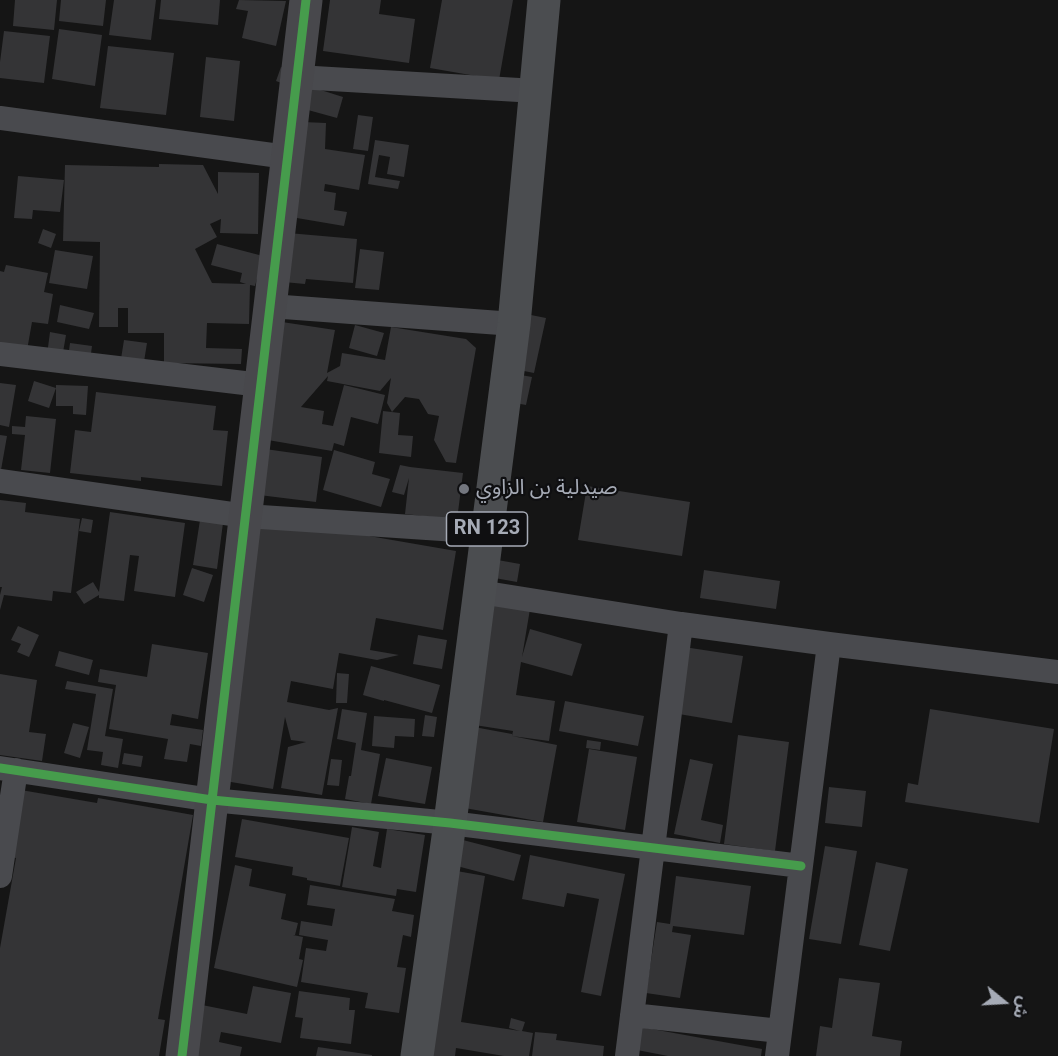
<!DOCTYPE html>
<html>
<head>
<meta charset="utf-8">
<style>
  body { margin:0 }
  #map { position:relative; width:1058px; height:1056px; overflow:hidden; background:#151515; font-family:Roboto,"Noto Sans Arabic",sans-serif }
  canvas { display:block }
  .north { position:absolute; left:974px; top:972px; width:60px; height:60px; -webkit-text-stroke:4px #0f0f11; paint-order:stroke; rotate:108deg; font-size:16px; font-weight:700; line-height:24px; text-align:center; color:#a6abb6 }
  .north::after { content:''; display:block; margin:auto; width:21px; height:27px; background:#a6abb6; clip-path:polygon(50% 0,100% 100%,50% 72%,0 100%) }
</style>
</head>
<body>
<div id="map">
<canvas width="1058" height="1056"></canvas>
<div class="north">ش</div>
</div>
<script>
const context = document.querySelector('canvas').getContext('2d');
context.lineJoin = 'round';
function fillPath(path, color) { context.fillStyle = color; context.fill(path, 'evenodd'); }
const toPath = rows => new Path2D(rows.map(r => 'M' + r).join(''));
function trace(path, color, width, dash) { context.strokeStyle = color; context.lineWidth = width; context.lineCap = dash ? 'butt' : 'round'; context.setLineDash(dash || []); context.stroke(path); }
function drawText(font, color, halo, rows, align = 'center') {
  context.font = font + ' Roboto,"Noto Sans Arabic",sans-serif'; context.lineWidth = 4.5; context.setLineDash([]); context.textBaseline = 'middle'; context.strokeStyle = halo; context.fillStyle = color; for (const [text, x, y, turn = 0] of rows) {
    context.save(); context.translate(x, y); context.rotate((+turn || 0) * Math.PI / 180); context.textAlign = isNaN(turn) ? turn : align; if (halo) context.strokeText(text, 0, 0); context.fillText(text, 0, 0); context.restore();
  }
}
fillPath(toPath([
  [15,0,57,0,54,30,13,26],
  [61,0,106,0,103,26,59,21],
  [114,0,156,0,151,40,109,35],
  [161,0,220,0,218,25,159,19],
  [239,0,286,1,276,46,242,38,248,11,236,9],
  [330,0,381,0,379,14,415,19,409,63,323,51],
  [442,0,513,0,499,80,430,68],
  [59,29,102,35,95,86,52,79],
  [4,31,50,36,44,83,0,78,0,62],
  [108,46,174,53,166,115,100,108],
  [206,57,240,61,234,121,200,117],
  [281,67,311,77,308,86,343,97,337,118,308,110,303,91,276,81],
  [358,115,373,117,368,151,353,149],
  [303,122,326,123,325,149,365,155,359,190,325,184,324,191,336,193,334,210,347,212,344,226,291,217],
  [375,140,409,145,404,177,387,174,390,157,379,155,375,177,400,181,398,189,368,184],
  [159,164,203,165,218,194,218,172,259,173,258,234,220,233,221,219,210,224,217,237,195,249,212,283,246,284,240,282,242,273,211,265,217,244,263,256,255,286,250,285,249,324,207,323,206,348,242,349,241,364,164,363,164,333,128,333,128,308,118,308,118,327,99,327,100,242,63,241,65,165,159,167],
  [18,176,64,180,60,212,33,210,32,219,14,218],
  [43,229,56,234,51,248,38,243],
  [288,233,357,239,353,283,306,279,305,284,284,282],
  [360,249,384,252,379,290,355,288],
  [55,250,93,256,87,289,49,283],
  [6,265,48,273,44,292,53,294,48,324,32,322,26,356,0,351,0,271,4,272],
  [60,305,94,313,89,329,57,322],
  [531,315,546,318,534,373,519,370],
  [282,322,335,330,327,373,340,366,342,353,385,360,391,327,466,339,476,348,456,463,446,462,434,440,439,416,428,414,419,399,405,397,392,412,387,403,391,378,380,391,327,381,328,376,301,407,324,411,322,424,333,426,344,385,385,395,378,424,351,417,344,446,334,443,332,451,262,439],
  [355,325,384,333,377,356,349,348],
  [50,332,66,335,62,358,47,355],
  [124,340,147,343,143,368,120,365],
  [70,343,92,346,90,361,68,358],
  [521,375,532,377,526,405,515,403],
  [34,381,56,388,49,408,28,401],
  [0,383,16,385,9,427,0,425],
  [56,385,88,386,86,415,73,414,73,406,56,406],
  [96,392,216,406,213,430,228,431,222,486,141,477,141,481,70,473,75,430,91,432],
  [383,411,400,413,398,435,413,436,411,457,379,453],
  [26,416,56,419,50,473,21,470,25,435,12,434,12,426,25,427],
  [0,435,7,436,1,470,0,470],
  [265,449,322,457,316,502,259,495],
  [334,450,375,462,372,474,390,479,381,507,323,490],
  [400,465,410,467,463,473,457,520,405,514,409,478,404,495,392,492],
  [587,486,690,502,682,556,578,540],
  [0,500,26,503,25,512,80,519,71,593,53,591,52,601,4,595,0,610,0,595,2,587,0,587],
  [110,512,185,523,175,597,134,591,139,556,130,555,124,601,99,598,99,595,84,604,76,592,93,582,99,592],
  [259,517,456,551,443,630,376,618,370,650,399,655,377,660,339,653,333,689,291,681,287,702,329,710,338,708,322,795,281,788,288,747,306,742,291,740,285,717,273,789,225,781],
  [82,518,93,520,91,533,79,531],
  [200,520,223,523,217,569,193,565],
  [492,559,520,564,517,582,489,577],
  [192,568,213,575,204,602,183,595],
  [704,570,780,581,776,609,700,598],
  [487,602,530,609,522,657,530,629,582,644,572,676,521,662,516,695,555,701,549,741,512,736,513,731,468,724],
  [18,626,39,635,29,657,17,652,21,644,11,640],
  [418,635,447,640,442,669,413,664],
  [152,644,208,653,198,719,172,714,170,725,203,730,201,746,190,744,187,762,164,759,168,739,109,729,116,685,98,682,100,669,147,677],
  [684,647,743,656,732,723,673,713],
  [59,651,93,660,89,675,55,666],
  [371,666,440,685,432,713,384,700,384,701,363,695],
  [337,673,349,674,347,703,336,703],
  [0,674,37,680,29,732,46,734,42,761,0,755],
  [67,681,113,689,105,736,123,739,118,768,101,765,103,752,87,750,96,694,65,689],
  [565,701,644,716,638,746,559,731],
  [342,709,367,713,361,750,380,754,371,804,345,799,349,776,351,776,356,743,337,739],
  [930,709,1054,729,1039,823,905,802,908,783,918,785],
  [425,715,437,717,434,737,422,736],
  [374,716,415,719,414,737,395,736,394,748,372,746],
  [73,723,89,727,80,758,64,753],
  [474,727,512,734,512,736,557,745,543,822,459,807],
  [738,735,789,742,775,851,724,844],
  [587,740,601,742,600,750,586,748],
  [589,749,637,757,625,830,577,822],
  [124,753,143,756,141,767,122,764],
  [386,758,432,767,425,804,378,796],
  [331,759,342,760,339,786,327,785],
  [690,759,713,764,701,820,723,825,720,843,674,834],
  [829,787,866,791,862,827,825,823],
  [15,789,97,803,98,798,193,815,158,1019,165,1020,159,1056,0,1056,0,948,16,858,4,856],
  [242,819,349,838,340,886,307,880,307,878,292,875,293,867,235,857],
  [352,827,379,832,373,866,381,868,387,829,425,835,416,892,397,889,396,896,342,887],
  [459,839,521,855,514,881,453,865],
  [825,846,857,851,841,944,809,939],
  [530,855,625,874,601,996,581,992,599,899,567,893,564,907,522,899],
  [876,862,908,869,890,951,859,945],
  [235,865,252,869,249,886,286,894,281,919,298,923,295,935,293,935,303,937,299,959,303,960,297,987,214,968],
  [451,870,485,876,461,1022,520,1031,509,1028,511,1018,525,1022,522,1031,533,1033,529,1056,504,1056,456,1048,455,1056,422,1056],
  [676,876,751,886,744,935,673,926,672,932,691,935,680,998,646,993,657,922,670,924],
  [310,885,395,899,392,911,414,915,411,937,403,935,397,967,406,968,399,1013,365,1008,368,993,301,982,306,948,326,951,328,940,299,935,301,921,332,926,335,909,307,905],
  [839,978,880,983,872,1036,902,1041,900,1056,816,1056,820,1026,832,1028],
  [253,986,291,993,281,1043,221,1032,219,1042,242,1047,240,1056,191,1056,202,1005,247,1014],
  [299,991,350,998,349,1010,355,1010,351,1044,300,1038,303,1018,295,1017],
  [641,1027,762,1049,761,1056,668,1056,637,1050],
  [535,1032,557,1034,556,1040,604,1046,603,1056,532,1056],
  [318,1047,372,1055,372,1056,316,1056]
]), '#343436');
trace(toPath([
  [297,77,536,91],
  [0,118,287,157],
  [270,306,514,324],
  [0,354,261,385],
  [0,481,246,516,487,532],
  [480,592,681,624,829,644,1058,672],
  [0,768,212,800,450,823,801,866],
  [0,876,16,770],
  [632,1015,780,1031],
  [627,1056,681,624],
  [777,1056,829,644]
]), '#494a4e', 24);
trace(toPath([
  [182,1056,306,0]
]), '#48484c', 33);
trace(toPath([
  [417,1056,450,823,514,324,544,0]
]), '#4b4d50', 33);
trace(toPath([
  [0,768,212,800,450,823,801,866],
  [182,1056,306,0]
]), '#469c4c', 9);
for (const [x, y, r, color] of [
  [464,489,6,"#73767e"]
]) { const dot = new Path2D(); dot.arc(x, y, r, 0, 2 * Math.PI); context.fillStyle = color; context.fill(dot); trace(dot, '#0f0f11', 2); }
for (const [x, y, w] of [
  [487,529,81]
]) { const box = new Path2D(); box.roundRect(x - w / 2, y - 17, w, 34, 4.5); context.fillStyle = '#0f0f11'; context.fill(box); trace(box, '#a6abb6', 1.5); }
drawText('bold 20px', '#a6abb6', null, [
  ["RN 123",487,529]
]);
drawText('21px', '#a6abb6', '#0f0f11', [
  ["صيدلية بن الزاوي",476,489]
], 'left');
</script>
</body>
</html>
